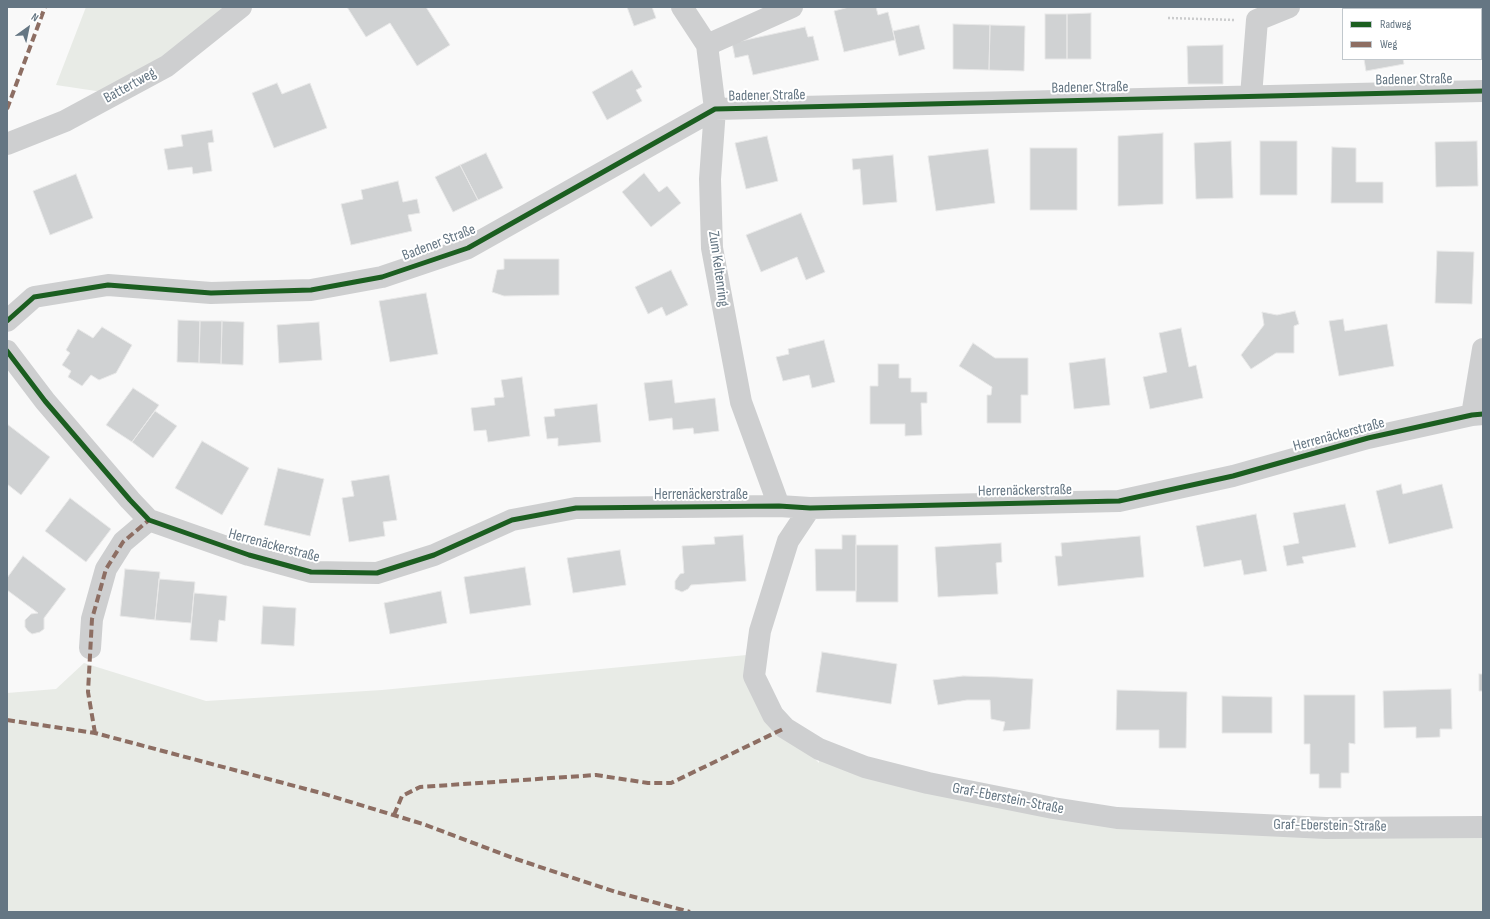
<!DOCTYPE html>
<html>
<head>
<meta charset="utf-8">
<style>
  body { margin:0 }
  #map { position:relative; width:1490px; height:919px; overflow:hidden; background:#f9f9f9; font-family:"Sofia Sans Condensed",sans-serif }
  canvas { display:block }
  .frame { position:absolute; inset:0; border:8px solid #657683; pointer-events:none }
  .legend { position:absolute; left:1342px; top:8px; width:140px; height:52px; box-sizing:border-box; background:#fff; border:1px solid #c1c8cd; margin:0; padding:5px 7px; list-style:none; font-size:12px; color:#657683 }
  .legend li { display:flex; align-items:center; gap:8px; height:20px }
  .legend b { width:20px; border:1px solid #c1c8cd }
  .north { position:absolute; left:8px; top:8px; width:40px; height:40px; -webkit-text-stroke:3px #fff; paint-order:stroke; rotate:33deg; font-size:11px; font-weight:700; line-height:16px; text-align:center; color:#657683 }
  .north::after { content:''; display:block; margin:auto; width:14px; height:18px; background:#657683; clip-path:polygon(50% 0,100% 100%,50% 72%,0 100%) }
</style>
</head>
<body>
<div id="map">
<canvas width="1490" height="919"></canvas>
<div class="frame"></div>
<ul class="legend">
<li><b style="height:5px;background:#1b5e20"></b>Radweg</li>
<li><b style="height:5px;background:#8d6e63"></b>Weg</li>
</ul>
<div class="north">N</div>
</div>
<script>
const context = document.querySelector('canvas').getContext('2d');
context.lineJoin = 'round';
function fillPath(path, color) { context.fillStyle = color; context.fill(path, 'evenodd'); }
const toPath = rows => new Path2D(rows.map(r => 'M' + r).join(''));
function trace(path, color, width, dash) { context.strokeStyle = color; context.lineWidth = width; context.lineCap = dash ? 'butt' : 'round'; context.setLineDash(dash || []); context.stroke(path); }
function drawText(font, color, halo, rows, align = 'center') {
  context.font = font + ' "Sofia Sans Condensed",sans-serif'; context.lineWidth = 4; context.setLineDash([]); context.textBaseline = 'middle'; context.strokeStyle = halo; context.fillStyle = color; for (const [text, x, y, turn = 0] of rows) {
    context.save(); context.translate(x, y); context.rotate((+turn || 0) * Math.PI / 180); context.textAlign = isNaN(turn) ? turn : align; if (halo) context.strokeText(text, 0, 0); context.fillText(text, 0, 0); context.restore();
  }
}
fillPath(toPath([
  [86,7,240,7,116,94,56,85],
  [757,654,773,715,819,763,819,749,1117,818,1483,827,1483,912,7,912,7,693,56,689,84,663,206,701,382,690]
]), '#e8ebe6');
const building = toPath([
  [347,7,426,7,450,45,417,66,390,23,366,37,347,7],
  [627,7,652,7,656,18,634,26,627,7],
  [849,7,876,7,878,15,888,12,895,40,844,52,834,11,849,7],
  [1091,13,1091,59,1067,59,1067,14,1091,13],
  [1045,14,1067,14,1067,59,1045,59,1045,14],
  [953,24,990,25,989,70,953,69,953,24],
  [919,25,925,49,899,56,893,31,919,25],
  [990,25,1025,26,1024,71,989,70,990,25],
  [805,27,808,37,813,36,819,60,753,75,748,55,735,58,732,43,805,27],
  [1223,45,1223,84,1188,84,1187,46,1223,45],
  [1364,59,1403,59,1404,64,1366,71,1364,59],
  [632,70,642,87,636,90,642,101,607,120,592,92,632,70],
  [277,83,282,94,310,83,327,128,274,148,252,93,277,83],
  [212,130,214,142,208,143,212,171,193,174,192,167,168,170,164,149,183,146,181,135,212,130],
  [1163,133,1163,204,1118,206,1118,136,1163,133],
  [767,136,778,181,746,189,735,143,767,136],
  [1231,141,1233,198,1196,199,1194,143,1231,141],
  [1260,141,1297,141,1297,195,1260,195,1260,141],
  [1477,141,1478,186,1436,187,1435,142,1477,141],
  [1332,147,1356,148,1356,182,1383,182,1383,203,1331,203,1332,147],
  [1030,148,1077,148,1077,210,1030,210,1030,148],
  [988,149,995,203,936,211,928,156,988,149],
  [486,153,503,188,478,200,460,165,486,153],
  [893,155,897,202,863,205,860,169,853,170,852,159,893,155],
  [460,165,478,200,453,212,435,177,460,165],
  [644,173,659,192,667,186,681,203,651,227,622,192,644,173],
  [76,174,93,218,50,235,33,191,76,174],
  [398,181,403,202,417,199,420,213,408,215,412,231,351,245,341,204,363,199,361,190,398,181],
  [801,213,825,272,806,280,797,257,761,272,746,235,801,213],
  [1437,251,1474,252,1472,304,1435,303,1437,251],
  [504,259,559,259,559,295,504,296,492,292,497,270,504,269,504,259],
  [671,270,688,305,666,316,662,307,648,314,635,287,671,270],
  [426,293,438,354,390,362,379,301,426,293],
  [1295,311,1299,324,1294,326,1294,353,1276,353,1251,369,1241,355,1264,325,1262,312,1277,315,1295,311],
  [1343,319,1345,331,1387,324,1394,366,1339,376,1329,321,1343,319],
  [178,320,200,321,199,363,177,362,178,320],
  [200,321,222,321,221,364,199,363,200,321],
  [222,321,244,322,243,365,221,364,222,321],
  [319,322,322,360,279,363,277,325,319,322],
  [102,327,132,345,116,373,99,380,91,375,82,386,68,377,71,371,62,365,70,353,66,350,78,329,93,338,102,327],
  [1181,328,1189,367,1196,365,1203,398,1150,409,1143,377,1167,372,1159,333,1181,328],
  [824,340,835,382,812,388,809,375,783,381,776,357,789,354,788,349,824,340],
  [973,343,995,358,1028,358,1028,395,1021,395,1021,423,987,423,987,395,991,395,992,387,959,366,973,343],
  [1105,358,1110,405,1074,409,1069,363,1105,358],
  [878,364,899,364,899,378,911,378,911,392,927,392,927,403,921,403,922,435,905,436,905,424,870,424,870,386,878,386,878,364],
  [522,377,530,436,488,442,486,430,474,431,471,408,495,405,494,398,504,397,501,380,522,377],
  [672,380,675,403,715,398,719,431,694,434,693,428,673,430,672,418,649,421,644,383,672,380],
  [133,388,159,405,132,442,106,425,133,388],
  [597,404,601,442,558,446,558,438,547,439,544,417,555,416,554,409,597,404],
  [155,411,177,426,153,458,132,442,155,411],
  [7,424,50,457,21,495,7,484,7,424],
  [202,441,249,468,222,515,175,488,202,441],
  [278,468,324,479,310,536,264,525,278,468],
  [389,475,397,520,383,522,385,536,349,542,342,498,354,496,351,481,389,475],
  [1401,484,1403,494,1442,484,1453,528,1389,544,1376,491,1401,484],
  [70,498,111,529,86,562,45,531,70,498],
  [1345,504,1356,547,1302,557,1304,563,1287,566,1283,546,1299,543,1293,513,1345,504],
  [1256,514,1267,571,1244,575,1241,560,1204,567,1196,526,1256,514],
  [743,535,746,581,691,585,688,589,682,592,675,589,675,581,680,574,684,573,682,546,715,544,714,537,743,535],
  [842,535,856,535,856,591,816,591,815,549,842,549,842,535],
  [1140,536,1144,577,1058,586,1055,556,1062,556,1061,543,1140,536],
  [1001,543,1002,562,996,563,998,594,938,597,935,547,1001,543],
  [856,545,898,545,898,602,856,602,856,545],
  [620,550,626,585,573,593,567,558,620,550],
  [23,556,66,589,44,618,44,629,40,632,32,634,28,631,25,627,25,620,31,614,38,613,7,590,7,578,23,556],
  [525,567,531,605,470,614,464,577,525,567],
  [125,569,160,572,155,620,120,616,125,569],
  [159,579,195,582,191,623,155,620,159,579],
  [441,591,447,623,390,634,384,603,441,591],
  [194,593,227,596,225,621,219,620,217,642,190,640,194,593],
  [263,606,296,608,294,646,261,644,263,606],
  [822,652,897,664,891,704,816,692,822,652],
  [1479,674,1483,674,1483,691,1479,691,1479,674],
  [963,676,998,677,1033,679,1030,729,1003,731,1005,722,991,719,990,700,967,700,938,705,933,680,963,676],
  [1451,689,1452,729,1440,729,1440,737,1416,738,1416,727,1384,728,1383,691,1451,689],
  [1117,690,1187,692,1186,748,1159,748,1159,730,1116,730,1117,690],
  [1304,695,1355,695,1355,744,1349,743,1349,773,1341,773,1341,788,1319,788,1319,774,1310,774,1310,744,1304,744,1304,695],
  [1222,696,1272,697,1272,733,1222,733,1222,696]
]);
fillPath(building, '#d0d2d3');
trace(building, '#e8e8e8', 1);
trace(toPath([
  [1168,18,1235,20]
]), '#cbcccd', 2.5, [2, 2]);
trace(toPath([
  [682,7,707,45,715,109,710,179,712,248,741,402,779,506],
  [707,45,792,7],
  [1251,96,1257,20,1289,7],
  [7,144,65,121,167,66,241,7],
  [7,321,34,297,108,285,211,293,311,290,382,277,468,248,715,109,1483,91],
  [7,351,45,401,130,500,149,520,249,555,311,572,377,573,434,555,512,520,576,508,779,506,810,508,1119,501,1233,476,1368,438,1472,415,1483,414],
  [1472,415,1483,349],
  [810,508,788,541,760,631,754,676,773,715,785,728,819,749,865,767,928,783,1053,808,1117,818,1326,828,1483,827],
  [90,648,92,619,106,569,123,542,149,520]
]), '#cecfd0', 22);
trace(toPath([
  [7,109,45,7],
  [7,720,95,733,321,793,423,824,513,858,616,892,690,912],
  [95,733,88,692,92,619,106,569,123,542,149,520],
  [394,815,402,796,420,787,596,775,648,783,671,783,785,728]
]), '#8d6e63', 4, [8, 4]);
trace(toPath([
  [7,321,34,297,108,285,211,293,311,290,382,277,468,248,715,109,1483,91],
  [7,351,45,401,130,500,149,520,249,555,311,572,377,573,434,555,512,520,576,508,779,506,810,508,1119,501,1233,476,1368,438,1472,415,1483,414]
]), '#1b5e20', 5);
drawText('15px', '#657683', '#fff', [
  ["Badener Straße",1414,80,-1],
  ["Battertweg",130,86,-29],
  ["Badener Straße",1090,88,-1],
  ["Badener Straße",767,96,-1],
  ["Badener Straße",439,243,-21],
  ["Zum Keltenring",718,269,82],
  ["Herrenäckerstraße",1339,435,-15],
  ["Herrenäckerstraße",1025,491,-1],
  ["Herrenäckerstraße",701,495],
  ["Herrenäckerstraße",274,546,15],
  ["Graf-Eberstein-Straße",1008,799,11],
  ["Graf-Eberstein-Straße",1330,826,1]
]);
</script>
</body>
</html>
